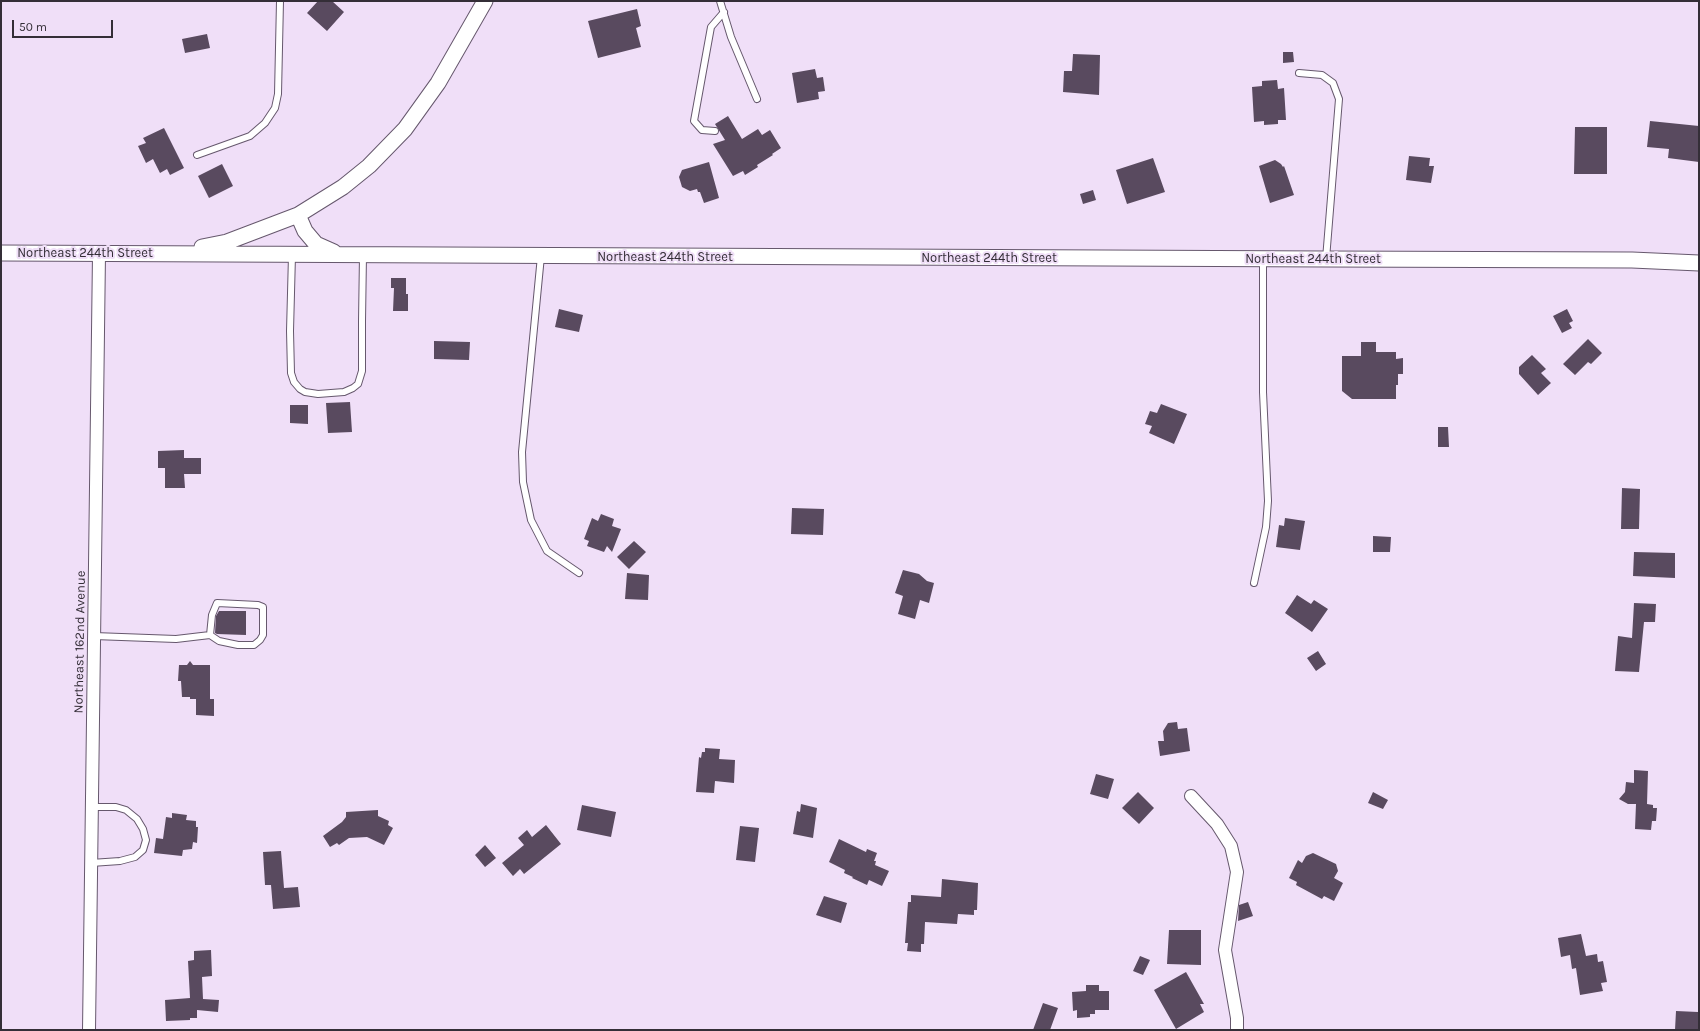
<!DOCTYPE html>
<html>
<head>
<meta charset="utf-8">
<style>
  body { margin:0 }
  #map { position:relative; width:1700px; height:1031px; overflow:hidden; background:#f0dff8; font-family:Karla,sans-serif }
  canvas { display:block }
  .frame { position:absolute; inset:0; border:2px solid #342e37; pointer-events:none }
  .scale { position:absolute; left:12px; top:20px; width:101px; height:18px; box-sizing:border-box; border:2px solid #342e37; border-top:0; padding-left:5px; font-size:12px; line-height:14px; white-space:nowrap; color:#342e37; -webkit-text-stroke:3px #f0dff8; paint-order:stroke }
</style>
</head>
<body>
<div id="map">
<canvas width="1700" height="1031"></canvas>
<div class="frame"></div>
<div class="scale">50 m</div>
</div>
<script>
const context = document.querySelector('canvas').getContext('2d');
context.lineJoin = 'round';
function fillPath(path, color) { context.fillStyle = color; context.fill(path, 'evenodd'); }
const toPath = rows => new Path2D(rows.map(r => 'M' + r).join(''));
function trace(path, color, width, dash) { context.strokeStyle = color; context.lineWidth = width; context.lineCap = dash ? 'butt' : 'round'; context.setLineDash(dash || []); context.stroke(path); }
function drawText(font, color, halo, rows, align = 'center') {
  context.font = font + ' Karla,sans-serif'; context.lineWidth = 4; context.setLineDash([]); context.textBaseline = 'middle'; context.strokeStyle = halo; context.fillStyle = color; for (const [text, x, y, turn = 0] of rows) {
    context.save(); context.translate(x, y); context.rotate((+turn || 0) * Math.PI / 180); context.textAlign = isNaN(turn) ? turn : align; if (halo) context.strokeText(text, 0, 0); context.fillText(text, 0, 0); context.restore();
  }
}
fillPath(toPath([
  [318,1,332,1,344,12,327,31,307,13],
  [637,9,641,26,636,28,641,47,598,58,588,21],
  [207,34,210,48,185,53,182,39],
  [1283,52,1293,52,1294,62,1283,63],
  [1073,54,1100,55,1099,95,1063,92,1064,71,1072,71],
  [815,69,817,78,823,77,825,91,818,92,819,99,797,103,792,73],
  [1277,80,1278,89,1284,88,1286,120,1278,120,1278,124,1264,125,1264,121,1254,122,1252,87,1262,86,1262,81],
  [728,116,742,139,758,129,762,135,770,130,781,148,772,154,773,155,757,165,758,167,745,175,743,171,733,176,713,144,725,140,715,124],
  [1650,121,1699,126,1699,162,1668,158,1669,149,1647,147],
  [1575,127,1607,127,1607,174,1574,174],
  [164,128,184,168,170,175,167,169,160,173,153,159,146,163,138,146,146,143,143,138],
  [1409,156,1430,158,1429,166,1434,166,1431,183,1406,180],
  [1153,158,1165,192,1127,204,1116,170],
  [1275,160,1281,164,1283,167,1284,166,1294,195,1270,203,1259,166],
  [709,162,719,198,704,203,700,192,698,192,697,189,690,191,682,187,679,177,682,170],
  [222,164,233,186,209,198,198,176],
  [1093,190,1096,200,1083,204,1080,194],
  [391,278,406,278,406,294,408,294,408,311,393,311,394,288,391,288],
  [559,309,583,315,579,332,555,327],
  [1567,309,1573,321,1569,323,1572,328,1562,333,1553,316],
  [1588,339,1602,353,1591,364,1588,362,1575,375,1563,364],
  [434,341,470,342,469,360,434,359],
  [1361,342,1376,342,1376,352,1396,352,1396,359,1403,358,1403,374,1398,374,1398,385,1396,385,1396,399,1352,399,1342,391,1342,356,1361,356],
  [1532,355,1546,369,1541,373,1551,383,1538,395,1519,374,1519,367],
  [350,402,352,432,328,433,326,403],
  [1161,404,1187,414,1174,444,1149,433,1152,426,1145,424,1150,411,1157,413],
  [290,405,308,405,308,424,290,423],
  [1438,427,1448,427,1449,447,1438,447],
  [184,450,184,458,201,458,201,474,184,474,185,488,165,488,165,468,158,468,158,451],
  [1622,488,1640,489,1639,529,1621,529],
  [792,508,824,509,823,535,791,534],
  [601,514,614,519,612,526,621,529,612,552,607,546,604,552,587,546,589,541,584,539,592,518,598,521],
  [1285,518,1305,521,1300,550,1276,547,1279,525,1284,526],
  [1373,536,1391,537,1390,552,1373,552],
  [634,541,646,552,629,569,617,557],
  [1634,552,1675,553,1675,578,1633,576],
  [903,570,919,574,927,581,934,583,929,603,920,600,915,619,898,614,903,596,895,593],
  [627,573,649,575,648,600,625,599],
  [1297,595,1311,604,1314,600,1328,609,1312,632,1285,613],
  [1634,603,1656,604,1655,622,1644,622,1639,672,1615,671,1618,636,1632,638],
  [219,611,246,611,246,635,217,634,215,633,216,616],
  [1318,651,1326,664,1316,671,1307,658],
  [190,661,193,665,210,665,210,699,214,699,214,716,196,715,196,699,190,699,190,697,182,697,181,681,178,681,179,665,187,665],
  [1177,722,1178,729,1187,728,1190,751,1160,756,1158,741,1164,741,1163,731,1168,723],
  [705,748,720,749,719,759,735,760,734,783,715,781,714,793,696,792,699,757,701,758,702,752,705,752],
  [1634,770,1648,771,1647,804,1653,805,1653,808,1657,808,1656,821,1652,821,1651,830,1635,829,1636,804,1628,804,1619,799,1625,792,1626,782,1634,783],
  [1096,774,1114,779,1108,799,1090,794],
  [1138,792,1154,808,1139,824,1122,808],
  [1373,792,1388,800,1383,809,1368,803],
  [801,804,817,808,813,838,793,834,797,811,800,812],
  [582,805,616,812,611,837,577,830],
  [378,810,378,816,389,821,388,825,393,828,384,845,367,837,349,838,339,845,337,843,330,847,323,836,342,822,346,817,346,812],
  [172,813,187,815,186,820,196,821,196,827,198,827,197,843,193,842,192,849,183,850,182,856,154,853,156,838,163,839,166,817,172,818],
  [546,825,561,844,524,874,520,869,513,876,502,863,524,845,518,838,527,830,532,837],
  [740,826,759,828,755,862,736,860],
  [839,839,866,852,867,849,877,853,874,861,876,861,875,865,889,871,882,886,869,880,867,885,852,878,853,877,844,873,845,870,829,862],
  [485,845,496,858,485,867,475,855],
  [281,851,284,888,298,887,300,907,273,909,271,885,265,885,263,852],
  [1313,853,1336,864,1338,871,1334,878,1343,883,1334,901,1324,896,1322,899,1296,885,1297,882,1289,878,1298,860,1302,863,1306,856],
  [942,879,978,883,977,910,974,910,974,915,958,914,957,924,925,922,924,944,921,944,921,952,907,951,908,943,905,943,908,902,911,902,911,895,941,897],
  [824,896,847,903,841,923,816,915],
  [1248,902,1253,916,1238,921,1239,905],
  [1169,930,1201,930,1201,965,1167,964],
  [1581,934,1586,956,1597,954,1598,962,1603,961,1607,982,1601,983,1603,991,1580,995,1576,968,1572,969,1570,955,1561,957,1558,938],
  [211,950,212,976,202,977,203,999,219,1000,218,1012,197,1010,197,1018,190,1018,190,1020,166,1021,165,1000,190,998,188,961,194,960,194,951],
  [1140,956,1150,960,1143,975,1133,971],
  [1186,972,1204,1004,1200,1004,1204,1012,1176,1029,1154,990],
  [1086,985,1099,985,1099,991,1109,991,1109,1010,1095,1010,1095,1014,1090,1014,1090,1017,1077,1018,1077,1010,1073,1011,1072,992,1086,991],
  [1043,1003,1058,1008,1050,1030,1033,1030],
  [1676,1011,1698,1012,1698,1030,1675,1030]
]), '#594a5f');
const service = toPath([
  [720,1,731,37,757,99],
  [1299,73,1322,75,1333,83,1339,99,1326,259],
  [715,131,702,130,694,121,711,27,724,12],
  [197,155,250,136,265,123,275,108,278,94,280,1],
  [292,255,290,331,291,373,294,382,300,389,305,392,318,394,344,392,353,388,358,384,362,371,362,321,363,255],
  [541,256,522,452,523,482,531,520,547,551,579,573],
  [1254,583,1266,527,1268,501,1263,392,1263,259],
  [94,636,176,639,210,635,219,641,238,645,254,645,260,640,263,635,263,607,258,605,217,603,212,615,210,635],
  [91,863,120,861,135,857,143,850,146,840,143,829,137,819,126,810,116,807,92,807]
]);
const minor = toPath([
  [1191,796,1217,824,1231,846,1237,872,1225,950,1237,1018,1237,1030],
  [89,1030,99,254]
]);
const tertiary = toPath([
  [298,215,305,231,316,244,334,252],
  [202,247,227,242,298,215,343,187,369,166,405,129,438,83,485,1],
  [1,253,1326,259,1632,260,1699,263]
]);
trace(service, '#66586d', 8);
trace(minor, '#66586d', 14);
trace(tertiary, '#66586d', 17);
trace(service, '#fff', 6);
trace(minor, '#fff', 12);
trace(tertiary, '#fff', 15);
drawText('13px', '#342e37', '#f0dff8', [
  ["Northeast 244th Street",85,253],
  ["Northeast 244th Street",665,257],
  ["Northeast 244th Street",989,258],
  ["Northeast 244th Street",1313,259],
  ["Northeast 162nd Avenue",80,642,-89]
]);
</script>
</body>
</html>
